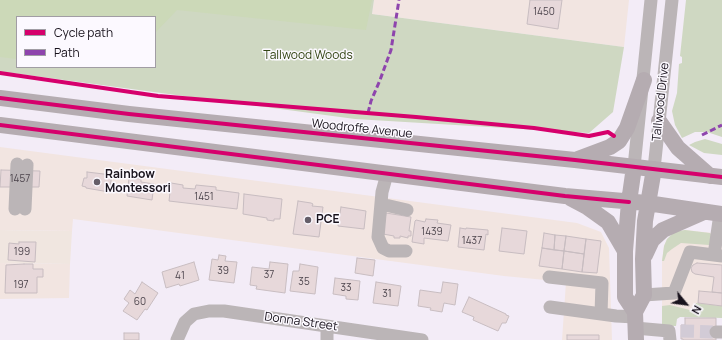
<!DOCTYPE html>
<html>
<head>
<meta charset="utf-8">
<style>
  body { margin:0 }
  #map { position:relative; width:722px; height:340px; overflow:hidden; background:#f3ecf7; font-family:Manrope,sans-serif }
  canvas { display:block }
  .legend { position:absolute; left:16px; top:16px; width:140px; height:52px; box-sizing:border-box; background:#fcf9ff; border:1px solid #a19da4; margin:0; padding:5px 7px; list-style:none; font-size:12px; color:#18121c }
  .legend li { display:flex; align-items:center; gap:8px; height:20px }
  .legend b { width:20px; border:1px solid #a19da4 }
  .north { position:absolute; left:666px; top:284px; width:40px; height:40px; -webkit-text-stroke:3px #fcf9ff; paint-order:stroke; rotate:119deg; font-size:11px; font-weight:700; line-height:16px; text-align:center; color:#18121c }
  .north::after { content:''; display:block; margin:auto; width:14px; height:18px; background:#18121c; clip-path:polygon(50% 0,100% 100%,50% 72%,0 100%) }
</style>
</head>
<body>
<div id="map">
<canvas width="722" height="340"></canvas>
<ul class="legend">
<li><b style="height:5px;background:#d6006c"></b>Cycle path</li>
<li><b style="height:5px;background:#8e44ad"></b>Path</li>
</ul>
<div class="north">N</div>
</div>
<script>
const context = document.querySelector('canvas').getContext('2d');
context.lineJoin = 'round';
function fillPath(path, color) { context.fillStyle = color; context.fill(path, 'evenodd'); }
const toPath = rows => new Path2D(rows.map(r => 'M' + r).join(''));
function trace(path, color, width, dash) { context.strokeStyle = color; context.lineWidth = width; context.lineCap = dash ? 'butt' : 'round'; context.setLineDash(dash || []); context.stroke(path); }
function drawText(font, color, halo, rows, align = 'center') {
  context.font = font + ' Manrope,sans-serif'; context.lineWidth = 3; context.setLineDash([]); context.textBaseline = 'middle'; context.strokeStyle = halo; context.fillStyle = color; for (const [text, x, y, turn = 0] of rows) {
    context.save(); context.translate(x, y); context.rotate((+turn || 0) * Math.PI / 180); context.textAlign = isNaN(turn) ? turn : align; if (halo) context.strokeText(text, 0, 0); context.fillText(text, 0, 0); context.restore();
  }
}
fillPath(toPath([
  [374,0,629,0,624,47,372,14],
  [0,147,577,223,601,232,609,248,612,340,562,340,566,282,504,276,73,219,72,231,0,230],
  [685,230,722,234,722,312,662,315,662,261,664,246,667,239],
  [0,263,70,264,69,298,0,299]
]), '#f2e5e1');
fillPath(toPath([
  [0,230,72,231,70,264,0,263]
]), '#f0e6e0');
fillPath(toPath([
  [0,0,374,0,372,14,624,47,613,112,589,133,355,119,12,73,0,73],
  [17,17,155,17,155,67,17,67],
  [686,0,722,0,722,137,707,132,695,132,682,138,675,125,672,111,677,93,679,64,682,63,682,57,680,56],
  [705,139,722,144,722,155,704,153,689,145,695,142],
  [685,230,710,233,712,236,709,245,681,243,672,249,667,253,664,261,662,261,664,246,667,239,672,234,677,231],
  [696,303,722,306,722,318,680,317,677,319,676,326,665,326,662,324,662,306,670,305,694,311]
]), '#cfd8c2');
fillPath(toPath([
  [0,0,372,0,366,30,177,10,155,33,155,17,17,17,17,59,0,57]
]), '#ccd9b8');
const building = toPath([
  [530,0,562,0,558,29,527,24,530,0],
  [1,170,40,171,39,187,0,187,1,170],
  [87,172,112,175,109,192,86,188,86,187,82,186,84,178,87,178,87,172],
  [129,178,141,179,141,182,154,184,152,200,127,196,129,178],
  [171,183,183,185,183,188,195,189,196,185,216,187,216,190,239,193,237,209,169,201,171,183],
  [244,194,282,199,280,219,274,219,274,221,267,220,267,218,243,214,244,194],
  [298,201,311,203,313,204,312,206,323,207,319,237,293,234,298,201],
  [341,207,366,211,364,229,338,226,341,207],
  [386,213,411,217,409,231,411,231,411,236,408,236,408,238,400,236,400,238,394,238,394,236,383,234,386,213],
  [426,219,438,220,437,223,451,225,448,241,424,238,424,244,412,242,415,221,416,220,425,222,426,219],
  [460,228,466,229,466,228,488,230,488,235,486,234,484,250,458,247,460,228],
  [502,228,527,231,524,254,499,251,502,228],
  [544,233,555,235,554,250,542,248,544,233],
  [555,235,566,236,564,251,554,250,555,235],
  [566,236,586,239,584,254,564,251,566,236],
  [586,239,601,241,597,273,582,272,586,239],
  [19,242,36,242,35,262,8,260,9,243,19,244,19,242],
  [542,248,564,251,562,269,539,266,542,248],
  [564,251,584,254,582,272,562,269,564,251],
  [219,255,226,256,225,261,237,262,234,283,209,280,212,259,218,260,219,255],
  [357,258,375,260,373,276,355,273,357,258],
  [194,262,199,280,180,286,179,284,166,288,162,272,194,262],
  [270,262,288,264,285,293,256,289,257,286,250,285,252,267,269,269,270,262],
  [697,263,722,265,722,293,712,292,714,277,695,274,692,272,691,268,693,265,697,263],
  [24,264,33,264,33,269,43,269,43,277,37,277,37,293,5,293,6,265,24,264],
  [300,264,318,267,315,294,290,291,293,271,299,271,300,264],
  [335,278,360,281,358,300,346,299,346,296,333,294,335,278],
  [142,282,158,293,147,310,145,309,137,320,123,311,129,303,124,299,130,290,135,294,142,282],
  [376,282,401,286,398,306,373,303,376,282],
  [443,282,458,284,455,305,444,303,442,312,430,310,431,308,418,306,420,290,441,293,443,282],
  [699,291,722,293,722,306,698,303,699,291],
  [469,297,506,314,506,315,509,316,506,323,502,323,498,331,473,320,474,317,462,312,469,297],
  [685,318,716,318,716,340,683,340,683,339,681,339,681,325,685,325,685,318],
  [124,333,139,333,139,340,124,340,124,333],
  [567,335,599,335,599,340,567,340,567,335]
]);
fillPath(building, '#e7d8da');
trace(building, '#c8bdc1', 1);
trace(toPath([
  [681,331,716,332]
]), '#d2cbd6', 13, [13, 6]);
trace(toPath([
  [634,167,651,0],
  [654,169,672,0],
  [387,174,382,192,378,237,383,248,389,251,406,251],
  [381,204,407,210],
  [15,209,17,164],
  [25,209,27,165],
  [720,214,714,255,722,256],
  [549,277,602,283,601,314],
  [644,295,674,293,690,252,714,255],
  [550,307,616,316,635,317],
  [635,328,669,331,670,340],
  [716,332,722,332],
  [177,340,185,322,194,314,209,311,224,311,422,340],
  [327,340,327,326]
]), '#bbb5b7', 13);
trace(toPath([
  [0,98,129,114,575,160,722,177],
  [659,121,678,148,710,176],
  [0,125,565,196,647,203,722,214],
  [578,159,610,147,619,141,627,128,644,80],
  [634,167,629,202,625,251,625,297,635,312],
  [570,198,587,207,608,222,625,251],
  [645,255,652,240,663,230,704,212],
  [636,340,635,312,644,295,643,259,645,221,654,169]
]), '#b5acb1', 16);
trace(toPath([
  [368,113,371,101,380,80,391,50,399,0],
  [702,135,722,125]
]), '#8e44ad', 3, [6, 3]);
trace(toPath([
  [0,73,158,96,416,117,534,128,589,136,608,132,614,136],
  [0,98,129,114,575,160,722,177],
  [0,125,565,196,629,202]
]), '#d6006c', 4);
for (const [x, y, r, color] of [
  [97,182,4,"#655e69"],
  [308,220,4,"#655e69"]
]) { const dot = new Path2D(); dot.arc(x, y, r, 0, 2 * Math.PI); context.fillStyle = color; context.fill(dot); trace(dot, '#fcf9ff', 1.5); }
drawText('10px', '#4c444c', null, [
  ["1450",544,12],
  ["1457",20,179],
  ["1451",204,197],
  ["1439",432,232],
  ["1437",472,241],
  ["199",22,252],
  ["39",223,271],
  ["37",269,275],
  ["41",180,276],
  ["35",304,282],
  ["197",21,285],
  ["33",346,288],
  ["31",387,294],
  ["60",140,302]
]);
drawText('12px', '#334513', '#fcf9ff', [
  ["Tallwood Woods",308,56]
]);
drawText('12px', '#18121c', '#fcf9ff', [
  ["Tallwood Drive",661,102,-84],
  ["Woodroffe Avenue",362,129,6],
  ["Donna Street",301,322,8]
]);
drawText('bold 12px', '#18121c', '#fcf9ff', [
  ["Rainbow",105,175],
  ["Montessori",105,189],
  ["PCE",316,220]
], 'left');
</script>
</body>
</html>
